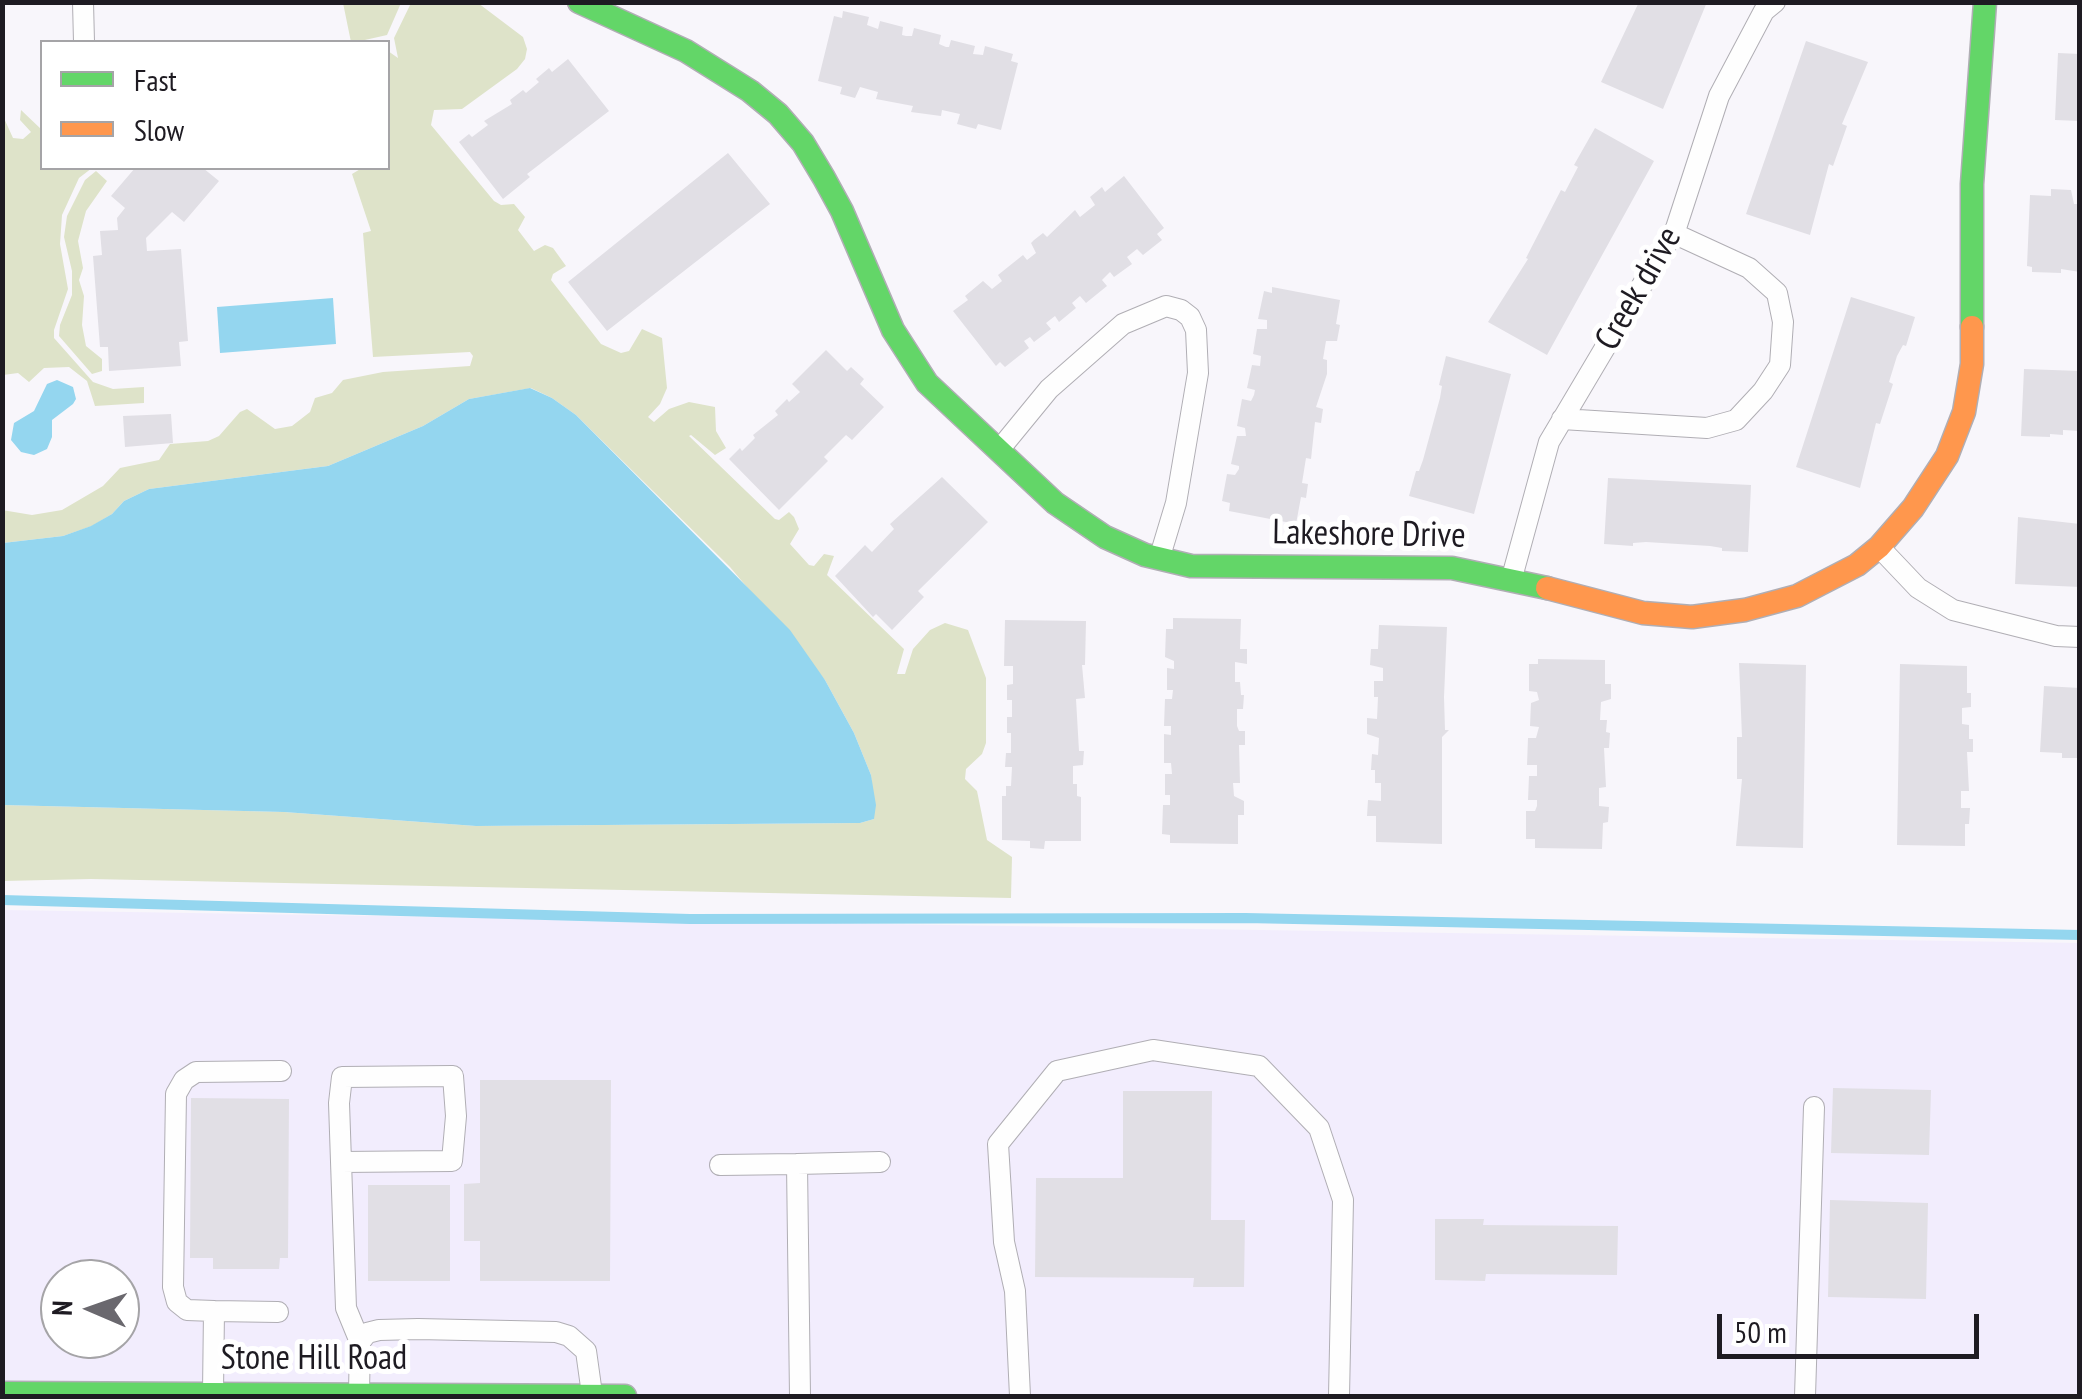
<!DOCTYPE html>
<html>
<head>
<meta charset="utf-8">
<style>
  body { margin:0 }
  #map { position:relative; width:2082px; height:1399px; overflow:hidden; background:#f8f6fb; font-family:"PT Sans Narrow",sans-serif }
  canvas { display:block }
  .frame { position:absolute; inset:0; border:5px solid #1e1b22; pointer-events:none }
  .legend { position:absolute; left:40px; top:40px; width:350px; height:130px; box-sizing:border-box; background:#fff; border:2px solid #a5a4a7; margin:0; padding:12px 18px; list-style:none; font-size:30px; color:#1e1b22 }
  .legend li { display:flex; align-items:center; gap:20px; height:50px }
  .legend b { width:50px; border:2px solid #a5a4a7 }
  .north { position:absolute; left:40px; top:1259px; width:100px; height:100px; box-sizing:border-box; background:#fff; border:2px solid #a5a4a7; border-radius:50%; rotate:272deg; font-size:28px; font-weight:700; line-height:40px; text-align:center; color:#1e1b22 }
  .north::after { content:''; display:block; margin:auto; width:35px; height:45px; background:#6a686e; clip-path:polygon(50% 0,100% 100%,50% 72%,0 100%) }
  .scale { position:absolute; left:1717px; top:1314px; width:262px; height:45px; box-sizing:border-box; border:5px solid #1e1b22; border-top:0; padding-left:12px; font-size:30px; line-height:35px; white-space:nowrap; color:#1e1b22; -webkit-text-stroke:8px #fff; paint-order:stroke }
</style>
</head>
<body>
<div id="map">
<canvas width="2082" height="1399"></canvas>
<div class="frame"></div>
<ul class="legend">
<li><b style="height:12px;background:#63d668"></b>Fast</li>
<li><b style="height:12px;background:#ff974d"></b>Slow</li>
</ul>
<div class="north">N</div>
<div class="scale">50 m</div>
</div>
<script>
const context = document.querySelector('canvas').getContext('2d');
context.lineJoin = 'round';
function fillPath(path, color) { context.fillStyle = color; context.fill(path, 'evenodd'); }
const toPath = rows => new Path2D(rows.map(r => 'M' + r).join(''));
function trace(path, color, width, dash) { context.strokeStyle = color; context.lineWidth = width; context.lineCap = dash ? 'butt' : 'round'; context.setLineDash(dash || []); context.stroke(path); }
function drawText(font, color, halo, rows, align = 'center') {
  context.font = font + ' "PT Sans Narrow",sans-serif'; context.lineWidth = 10; context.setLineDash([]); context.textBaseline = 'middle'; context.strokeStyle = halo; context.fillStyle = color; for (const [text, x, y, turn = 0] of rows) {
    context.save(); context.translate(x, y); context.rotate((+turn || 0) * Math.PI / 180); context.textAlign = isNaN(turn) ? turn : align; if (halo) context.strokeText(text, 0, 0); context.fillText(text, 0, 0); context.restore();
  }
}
fillPath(toPath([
  [3,910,2079,943,2079,1396,3,1396],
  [60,1279,120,1279,120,1339,60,1339]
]), '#f2edfd');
fillPath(toPath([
  [343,3,343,2,401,3,387,35,356,42,351,42],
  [411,3,478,3,523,37,527,49,525,59,517,69,462,109,434,110,431,125,494,201,501,205,514,204,525,217,518,230,534,251,545,245,553,248,566,266,553,274,551,280,601,344,621,353,629,351,642,329,662,338,667,388,660,404,648,417,654,422,669,409,689,402,715,407,716,431,726,448,715,455,691,435,689,436,775,519,779,520,789,512,794,517,799,529,790,544,809,565,814,566,824,554,834,556,827,575,904,649,897,674,905,674,913,649,930,630,945,623,968,630,986,678,986,743,982,754,966,769,965,779,977,791,987,840,1012,857,1011,898,91,879,3,881,3,805,284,812,476,826,860,823,874,819,871,775,854,733,825,680,730,567,576,415,552,398,531,388,469,399,423,426,328,466,149,489,124,501,112,514,92,526,63,536,3,543,2,510,32,515,62,510,103,486,120,468,159,460,170,444,208,441,219,436,240,412,247,409,275,429,292,426,310,412,315,398,332,393,343,380,383,372,470,366,473,356,470,352,373,357,363,233,371,231,352,174,362,168,388,168,388,51,398,58,394,38],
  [21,110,42,130,42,168,92,168,79,178,62,215,60,244,68,289,54,330,54,338,93,382,113,389,144,387,144,403,95,406,87,381,69,367,44,368,29,382,18,373,3,375,3,116,13,138,23,139,31,132,20,120],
  [96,171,107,181,86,211,78,241,83,268,79,280,84,296,82,325,86,346,102,359,102,371,92,374,59,336,60,325,72,295,72,271,64,237,67,216,85,180]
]), '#dee3c9');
fillPath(toPath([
  [333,298,336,344,220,353,217,307],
  [57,380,73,387,76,399,73,404,52,420,52,437,47,449,34,455,21,452,11,440,14,423,34,411,47,384],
  [530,388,552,398,576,415,790,630,825,680,854,733,871,775,876,805,874,819,860,823,476,826,284,812,3,805,3,543,63,536,91,526,112,514,124,501,149,489,328,466,423,426,469,399]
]), '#94d6ef');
trace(toPath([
  [2,900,690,919,1245,918,2080,935]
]), '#94d6ef', 10);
fillPath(toPath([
  [1639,2,1707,2,1663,109,1601,82],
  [843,11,869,17,867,25,878,29,880,21,903,27,902,35,906,36,912,36,914,28,941,35,939,44,946,47,949,47,951,40,975,46,973,54,983,55,985,46,1013,54,1011,61,1018,63,1001,130,978,124,976,129,957,124,960,114,942,110,941,116,911,112,913,106,876,99,878,92,860,87,855,98,840,94,842,87,818,81,834,16,842,18],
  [1806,41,1868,62,1842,124,1847,126,1833,166,1829,164,1810,235,1746,214],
  [2058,53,2080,54,2080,121,2055,120],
  [568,59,609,111,527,174,530,177,503,199,459,142,469,134,472,137,488,125,484,121,512,104,510,100,523,90,526,93,539,82,536,79,549,68,552,72],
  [1595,128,1654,161,1547,355,1488,322,1528,259,1526,258,1561,190,1565,192,1578,167,1574,165],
  [728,153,770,204,607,331,568,282],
  [135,168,203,168,219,181,184,222,172,212,146,238,147,251,181,249,188,341,179,342,181,366,109,371,108,347,100,347,93,256,102,255,100,231,118,230,117,218,125,208,111,196],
  [1124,176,1164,228,1157,234,1162,240,1143,255,1137,249,1127,257,1132,264,1114,277,1110,272,1102,280,1107,286,1086,303,1080,296,1072,303,1076,308,1059,322,1055,316,1046,323,1051,329,1034,342,1030,337,1024,341,1029,348,1005,367,1000,362,996,366,953,311,968,300,965,296,983,281,992,289,1002,281,998,275,1023,255,1027,260,1036,253,1031,243,1034,240,1043,233,1047,237,1075,210,1080,217,1095,205,1090,197,1102,187,1105,192],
  [2051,189,2071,190,2074,204,2080,204,2080,272,2061,269,2061,273,2032,272,2032,267,2027,266,2030,195,2051,196],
  [1272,287,1340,300,1336,324,1340,325,1337,341,1326,341,1323,359,1327,360,1327,374,1316,407,1323,409,1321,423,1315,422,1311,459,1306,458,1302,483,1308,484,1306,498,1301,497,1296,524,1229,511,1230,503,1222,501,1227,474,1235,475,1239,469,1239,466,1231,464,1237,436,1246,436,1245,428,1237,426,1242,399,1251,401,1254,395,1255,390,1247,388,1252,365,1260,366,1261,356,1253,354,1257,329,1267,329,1267,320,1258,319,1264,291,1272,293],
  [1851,297,1915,317,1906,346,1903,345,1897,356,1889,382,1893,384,1880,424,1876,423,1860,488,1796,467],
  [826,350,847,371,851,367,864,379,860,384,884,407,852,440,846,435,824,457,828,461,779,510,729,459,740,448,742,451,755,438,753,435,778,415,775,411,787,399,789,402,800,392,792,384],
  [1446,356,1511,374,1474,514,1409,496,1416,471,1419,471,1423,460,1440,398,1442,386,1439,385],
  [2024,369,2080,371,2080,431,2063,430,2063,435,2050,434,2050,437,2021,436],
  [171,414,173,443,125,447,123,416],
  [942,477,988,522,918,591,924,597,892,630,876,614,873,617,835,576,865,545,872,552,894,529,890,524],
  [1608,478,1751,485,1748,552,1722,551,1722,548,1710,546,1646,542,1633,543,1633,546,1604,544],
  [2018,517,2080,524,2080,587,2015,584],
  [1173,618,1241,619,1240,649,1247,649,1247,664,1235,662,1235,682,1240,682,1241,695,1244,695,1243,709,1237,709,1237,726,1239,731,1245,731,1245,745,1239,745,1240,783,1233,783,1234,796,1244,801,1244,815,1238,815,1238,844,1170,843,1170,835,1162,834,1163,805,1170,805,1170,795,1165,795,1165,774,1172,774,1171,763,1164,763,1164,734,1171,735,1171,726,1164,726,1165,699,1172,699,1173,690,1167,690,1167,668,1174,669,1174,661,1165,657,1166,629,1173,629],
  [1005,620,1086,621,1085,665,1082,665,1085,698,1076,699,1079,751,1084,751,1083,765,1073,766,1073,784,1077,784,1077,796,1081,797,1081,841,1045,841,1044,849,1030,848,1030,841,1002,840,1002,796,1006,796,1006,786,1011,786,1012,767,1005,767,1006,753,1011,753,1011,733,1007,733,1007,717,1012,717,1012,700,1007,700,1007,685,1013,684,1013,666,1004,666],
  [1379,625,1447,627,1444,697,1445,730,1449,730,1442,737,1442,844,1376,842,1376,816,1367,816,1368,800,1381,801,1381,783,1375,783,1375,770,1371,770,1372,754,1378,755,1379,738,1367,734,1367,718,1377,719,1378,697,1374,697,1374,681,1383,681,1383,668,1370,665,1371,649,1378,649],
  [1538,659,1605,660,1605,684,1611,684,1611,699,1601,702,1600,720,1607,720,1606,732,1610,733,1609,748,1604,748,1606,787,1599,788,1599,806,1609,807,1608,822,1603,823,1602,849,1535,848,1535,839,1526,839,1526,811,1535,811,1537,806,1537,800,1528,800,1529,776,1537,776,1537,765,1527,765,1528,738,1536,738,1539,727,1530,726,1531,703,1539,700,1537,692,1529,691,1529,664,1538,664],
  [1739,663,1806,665,1803,848,1736,846,1742,779,1737,779,1737,737,1742,737],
  [1900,664,1967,666,1967,693,1971,693,1971,707,1962,708,1962,724,1969,725,1969,739,1973,739,1973,752,1967,752,1969,791,1961,791,1961,808,1970,808,1969,824,1965,824,1965,846,1897,845],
  [2044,686,2080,688,2077,758,2062,758,2062,753,2040,752],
  [480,1080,611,1080,610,1281,480,1281,480,1241,464,1241,464,1184,480,1183],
  [1833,1088,1931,1090,1929,1155,1831,1153],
  [1123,1091,1212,1091,1211,1220,1245,1220,1244,1287,1193,1287,1194,1278,1035,1277,1036,1178,1123,1178],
  [191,1098,289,1099,288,1258,280,1258,279,1269,213,1269,213,1258,190,1258],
  [368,1185,450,1185,450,1281,368,1281],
  [1830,1200,1928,1203,1926,1299,1828,1297],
  [1435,1219,1484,1219,1483,1225,1618,1226,1617,1275,1486,1274,1485,1281,1435,1280]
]), '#e1dfe5');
const lane = toPath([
  [83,2,84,42],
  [1562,419,1707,428,1736,420,1763,391,1780,365,1783,322,1777,293,1749,268,1673,233],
  [999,450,1049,389,1123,324,1166,306,1181,310,1190,317,1196,330,1198,373,1176,503,1160,556],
  [1880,548,1918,588,1953,610,2056,636,2080,637],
  [1512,577,1549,442,1676,228,1719,96,1764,11,1775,2],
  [341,1162,452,1161,456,1116,453,1076,342,1077,339,1103,346,1308,360,1342],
  [797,1164,880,1162],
  [720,1165,797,1164,800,1396],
  [214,1311,187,1310,177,1302,173,1287,176,1094,184,1080,196,1072,281,1071],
  [213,1392,214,1311,278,1312],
  [359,1392,360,1342,367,1333,379,1330,418,1329,556,1332,569,1336,586,1351,592,1394],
  [1020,1396,1015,1291,1004,1242,998,1144,1057,1071,1153,1050,1259,1066,1319,1128,1343,1200,1339,1396],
  [1805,1396,1814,1107]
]);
const fast = toPath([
  [579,2,686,51,750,91,778,114,803,143,824,178,842,211,893,330,927,383,1055,503,1105,537,1145,555,1191,566,1452,568,1547,588],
  [1972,327,1972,184,1985,2],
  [2,1393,625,1396]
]);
const slow = toPath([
  [1547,588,1643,613,1692,617,1745,610,1797,596,1857,565,1879,547,1913,508,1947,456,1964,412,1972,364,1972,327]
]);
trace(lane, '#b0aeb4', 22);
trace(fast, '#b0aeb4', 25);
trace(slow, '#b0aeb4', 25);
trace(lane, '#fefefe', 20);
trace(fast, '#63d668', 22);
trace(slow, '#ff974d', 22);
drawText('35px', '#1e1b22', '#fff', [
  ["Creek drive",1639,289,-60],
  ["Lakeshore Drive",1369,535,1],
  ["Stone Hill Road",314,1359]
]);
</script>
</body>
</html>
